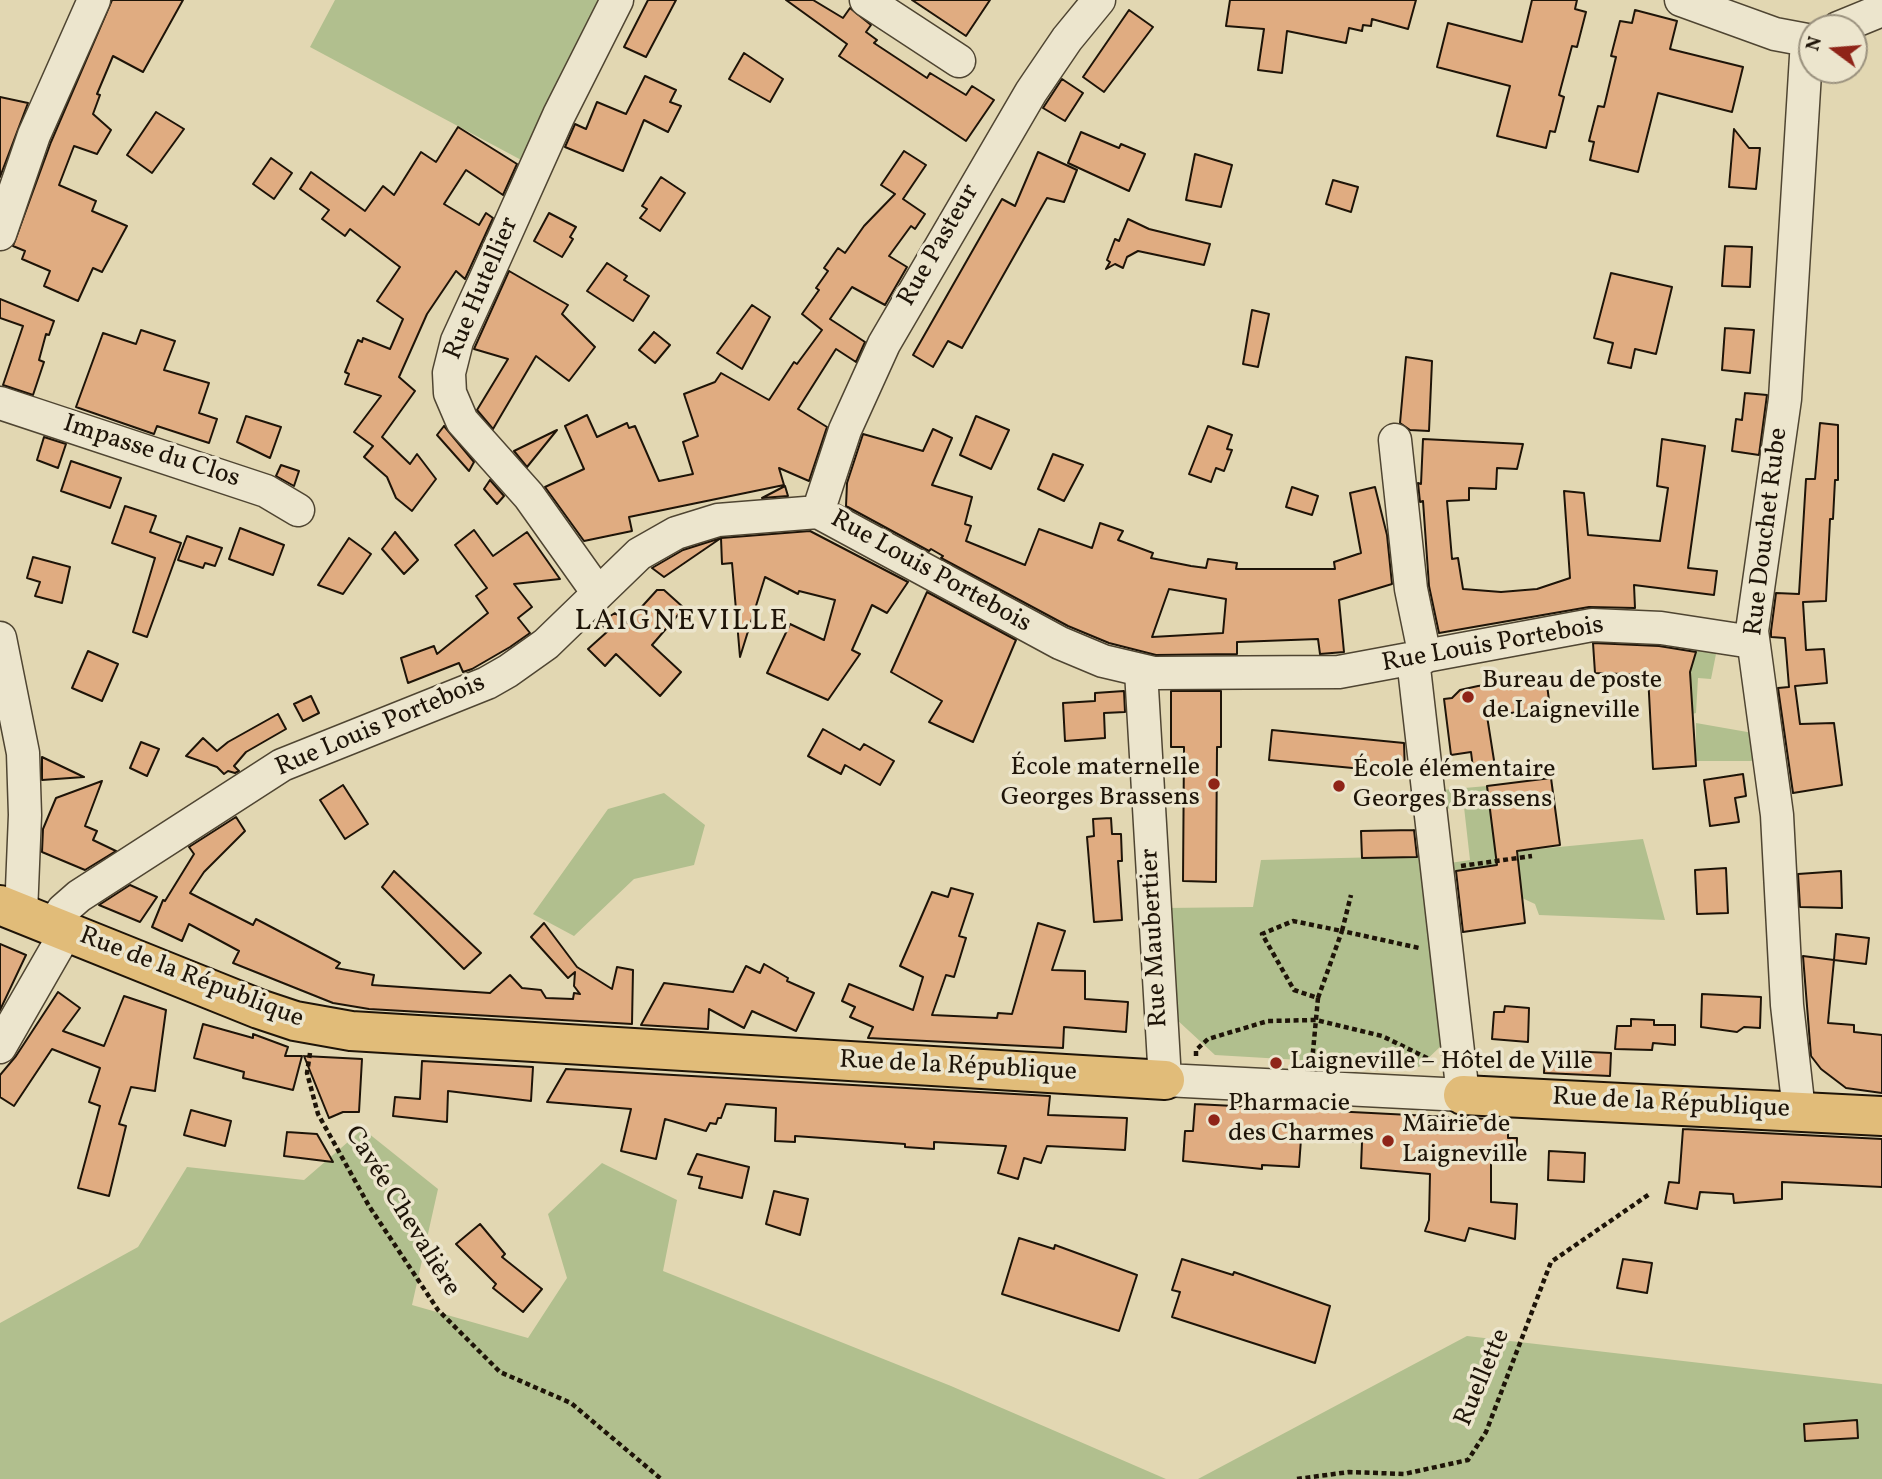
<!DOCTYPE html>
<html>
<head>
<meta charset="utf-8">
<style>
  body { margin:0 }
  #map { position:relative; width:1882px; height:1479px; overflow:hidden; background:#e2d7b2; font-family:Vollkorn,serif }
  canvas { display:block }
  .north { position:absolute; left:1798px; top:14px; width:70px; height:70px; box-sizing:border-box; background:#ece5cd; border:2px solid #9a917e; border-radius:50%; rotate:286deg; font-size:19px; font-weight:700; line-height:28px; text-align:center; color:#1e1408 }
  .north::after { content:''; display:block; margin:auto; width:24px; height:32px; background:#8f2418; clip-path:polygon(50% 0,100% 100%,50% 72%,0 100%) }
</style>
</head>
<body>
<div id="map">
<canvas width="1882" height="1479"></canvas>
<div class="north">N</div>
</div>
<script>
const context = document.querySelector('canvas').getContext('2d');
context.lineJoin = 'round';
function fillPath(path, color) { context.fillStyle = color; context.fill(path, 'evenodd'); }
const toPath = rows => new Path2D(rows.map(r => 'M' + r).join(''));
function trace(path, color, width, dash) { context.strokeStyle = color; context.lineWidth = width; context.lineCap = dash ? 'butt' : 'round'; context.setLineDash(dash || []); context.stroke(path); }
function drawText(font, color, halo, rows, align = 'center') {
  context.font = font + ' Vollkorn,serif'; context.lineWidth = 7; context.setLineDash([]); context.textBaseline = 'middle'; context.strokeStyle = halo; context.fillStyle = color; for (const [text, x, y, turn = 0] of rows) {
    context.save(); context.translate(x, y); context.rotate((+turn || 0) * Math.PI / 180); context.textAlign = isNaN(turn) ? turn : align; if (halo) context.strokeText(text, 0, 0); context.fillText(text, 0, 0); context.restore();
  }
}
fillPath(toPath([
  [335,0,601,0,525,162,310,47],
  [1697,647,1717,649,1711,679,1698,678,1696,713,1692,714,1690,672],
  [1696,723,1753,733,1758,761,1696,761],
  [1487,786,1496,853,1643,839,1665,920,1539,915,1535,904,1522,898,1505,864,1451,871,1450,863,1470,860,1464,807,1444,809,1442,790],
  [664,793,705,825,694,865,634,879,574,936,533,914,608,809],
  [1422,856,1443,1044,1419,1067,1215,1055,1175,1018,1166,908,1253,907,1261,860],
  [363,1129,438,1189,412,1305,528,1338,567,1278,548,1214,602,1163,677,1200,663,1271,951,1386,1166,1479,0,1479,0,1323,138,1247,187,1167,304,1180],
  [1467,1336,1882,1384,1882,1479,1198,1479]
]), '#b1bf8e');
const building = toPath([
  [112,0,183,0,143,72,113,56,97,94,100,95,93,114,111,130,97,154,74,146,59,185,96,201,92,211,127,226,102,272,93,268,78,301,44,286,50,271,22,259,25,251,13,246,51,142,112,0],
  [648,0,676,0,646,57,624,47,648,0],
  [786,0,813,0,843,18,850,8,871,25,866,32,877,40,874,43,927,78,930,73,966,95,972,86,994,100,966,141,839,56,847,44,786,0],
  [912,0,990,0,966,36,912,0],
  [1230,0,1416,0,1408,29,1372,19,1371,26,1363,25,1362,31,1349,28,1346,43,1287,31,1282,73,1258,70,1264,29,1226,26,1230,0],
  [1532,0,1577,0,1575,9,1586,12,1577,47,1572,46,1559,95,1564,97,1555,132,1550,131,1546,148,1497,136,1510,86,1437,67,1448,23,1522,42,1532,0],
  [1129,10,1153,27,1104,92,1083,77,1129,10],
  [1635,10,1677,21,1670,49,1743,67,1732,112,1658,93,1638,172,1590,160,1594,142,1589,141,1598,106,1604,107,1616,57,1611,56,1620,21,1632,23,1635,10],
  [744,53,783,79,770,102,729,79,744,53],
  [645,76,676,90,670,102,681,106,668,132,644,120,623,171,565,147,575,124,586,129,597,102,626,114,645,76],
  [1062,79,1083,93,1065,121,1043,108,1062,79],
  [0,97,28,103,0,177,0,97],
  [156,112,184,129,152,173,127,155,156,112],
  [458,127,517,164,503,195,466,170,444,204,479,225,486,213,493,218,465,279,456,271,427,314,399,377,415,391,382,437,410,464,417,454,436,479,412,511,396,498,387,477,364,457,373,446,354,432,381,396,345,384,349,374,345,372,358,340,362,342,363,338,390,349,403,319,377,301,400,267,350,229,345,236,322,219,329,210,300,189,311,172,365,211,383,186,394,195,421,152,436,162,458,127],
  [1734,129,1749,148,1760,148,1756,189,1729,187,1734,129],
  [1081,132,1119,148,1121,144,1145,154,1129,191,1068,163,1081,132],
  [904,151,926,165,903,199,925,214,915,229,911,226,889,256,907,267,885,305,852,287,830,319,865,342,856,362,836,349,798,409,827,427,809,481,779,468,784,485,629,517,632,531,584,541,545,487,584,469,565,426,587,415,597,437,627,423,629,428,635,426,659,481,693,474,683,442,698,436,684,394,715,382,721,373,769,400,794,362,797,364,822,330,802,314,819,290,816,288,828,271,824,268,838,248,845,253,864,226,895,194,881,185,904,151],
  [1038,152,1077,170,1064,202,1047,198,962,348,948,341,933,367,913,355,1002,199,1015,206,1038,152],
  [1195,154,1232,165,1221,207,1186,200,1195,154],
  [271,158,292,173,274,199,253,184,271,158],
  [661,177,685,193,660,231,640,218,647,209,642,206,661,177],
  [1333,180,1358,187,1351,212,1326,204,1333,180],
  [549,213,576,227,570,237,573,239,562,257,534,241,549,213],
  [1128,219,1149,229,1210,244,1204,265,1138,251,1127,257,1123,268,1115,264,1106,269,1110,262,1107,260,1115,239,1119,241,1128,219],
  [1725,246,1752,247,1750,287,1722,286,1725,246],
  [607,263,627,276,624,280,649,296,633,321,587,291,607,263],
  [509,271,568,305,562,314,595,347,569,381,536,356,493,429,477,410,508,359,474,349,509,271],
  [1611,273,1672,287,1656,354,1635,349,1631,368,1608,363,1613,343,1594,338,1611,273],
  [0,299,54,321,49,335,46,334,39,360,44,362,33,395,3,385,23,326,0,318,0,299],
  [752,305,770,317,742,369,717,353,752,305],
  [1252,310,1269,314,1258,367,1243,364,1252,310],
  [1725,328,1754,330,1750,373,1722,370,1725,328],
  [141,330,175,341,164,370,209,383,199,413,217,419,209,443,157,426,154,434,76,407,103,333,136,344,141,330],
  [654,332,670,345,655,363,639,350,654,332],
  [1406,357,1432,361,1429,431,1410,430,1400,423,1406,357],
  [1745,393,1767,395,1759,455,1732,451,1736,419,1742,420,1745,393],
  [246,416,281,427,270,458,237,442,246,416],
  [976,416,1009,430,991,469,960,455,976,416],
  [1820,423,1838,425,1838,480,1835,480,1833,519,1830,519,1826,601,1803,602,1806,650,1824,649,1827,683,1795,686,1800,724,1834,723,1842,785,1793,793,1778,688,1789,687,1785,638,1771,637,1771,631,1776,593,1799,594,1806,479,1815,479,1820,423],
  [444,426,474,462,469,471,437,435,444,426],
  [1208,426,1232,435,1227,449,1232,450,1224,471,1216,468,1211,482,1189,474,1208,426],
  [933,429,952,438,932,485,972,497,965,524,971,526,966,541,1025,565,1039,529,1092,548,1100,523,1123,531,1118,540,1153,553,1151,558,1191,566,1206,568,1208,559,1237,563,1236,569,1335,569,1334,562,1361,553,1350,493,1375,487,1387,535,1392,584,1339,600,1344,652,1320,654,1318,639,1237,642,1237,654,1156,655,1109,643,1068,626,941,558,943,556,931,549,929,551,846,506,847,483,863,434,923,451,933,429],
  [1169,589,1226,599,1223,633,1152,637,1169,589],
  [557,430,527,467,514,451,557,430],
  [44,437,66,444,58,468,37,460,44,437],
  [1423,439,1523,444,1517,469,1497,468,1496,489,1469,488,1469,500,1447,501,1452,559,1458,558,1463,589,1501,592,1537,589,1570,578,1564,491,1584,493,1588,535,1660,541,1668,488,1657,486,1662,439,1705,446,1688,568,1717,571,1714,595,1634,585,1635,608,1589,607,1439,633,1429,586,1423,501,1420,502,1418,483,1421,484,1423,439],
  [1053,454,1083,465,1064,501,1038,489,1053,454],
  [71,461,121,478,110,508,61,491,71,461],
  [281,465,299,471,294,486,276,476,281,465],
  [490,480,504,496,497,504,484,489,490,480],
  [785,486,788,496,762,498,785,486],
  [1292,487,1318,496,1312,515,1286,507,1292,487],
  [125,506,156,516,150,532,181,543,147,637,133,632,155,558,112,543,125,506],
  [240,528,284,545,273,575,229,559,240,528],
  [474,530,493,556,527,532,560,579,514,584,532,607,518,618,530,633,510,647,472,669,463,672,459,663,408,683,401,658,434,646,437,654,488,613,476,596,487,588,455,545,474,530],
  [810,531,908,582,887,613,872,605,852,650,860,654,828,700,767,673,790,624,824,640,835,600,799,591,798,594,765,577,740,657,732,563,722,564,721,538,664,577,652,568,683,550,721,538,810,531],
  [395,532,418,560,404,574,382,549,395,532],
  [187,536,222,548,215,566,205,563,203,568,178,560,187,536],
  [349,538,371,554,343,594,318,585,349,538],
  [33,557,70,567,62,603,35,596,40,582,27,578,33,557],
  [657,590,664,590,684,608,652,645,681,672,660,696,616,654,605,666,588,649,608,631,599,623,615,613,627,623,657,590],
  [927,592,1016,640,973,742,929,722,942,701,891,672,927,592],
  [1593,643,1659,646,1696,652,1690,672,1696,766,1653,769,1648,675,1595,673,1593,643],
  [88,651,118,664,102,701,72,688,88,651],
  [1546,677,1550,708,1487,716,1496,773,1474,776,1471,752,1451,755,1444,699,1452,698,1460,690,1478,686,1546,677],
  [1124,691,1125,712,1104,713,1105,738,1065,741,1063,703,1095,701,1095,693,1124,691],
  [1171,691,1221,691,1221,747,1217,747,1216,882,1183,881,1184,747,1171,747,1171,691],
  [311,696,319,713,303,721,294,704,311,696],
  [278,714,286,729,246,752,234,766,239,771,235,773,228,771,224,774,217,767,186,756,203,738,217,751,228,742,278,714],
  [823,729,860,750,864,744,894,761,880,785,845,765,841,774,808,756,823,729],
  [1272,730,1404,743,1405,773,1269,760,1272,730],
  [141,742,159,749,147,776,130,768,141,742],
  [42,757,84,777,42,780,42,757],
  [1743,774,1746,796,1735,798,1739,822,1710,826,1704,780,1743,774],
  [1551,778,1560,845,1517,851,1525,923,1463,932,1456,871,1497,865,1487,786,1551,778],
  [102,781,85,826,97,831,93,840,116,851,85,870,42,852,43,829,56,798,102,781],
  [343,785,368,824,345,839,320,800,343,785],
  [236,817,245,831,204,872,190,893,253,925,256,919,340,963,336,968,374,975,372,985,490,993,510,975,522,988,541,990,546,998,573,999,574,993,580,994,574,986,575,972,568,978,531,937,544,923,577,967,612,989,617,967,633,970,632,1024,369,1009,333,1003,233,963,239,951,189,924,182,941,152,927,163,900,165,901,194,854,189,847,236,817],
  [1111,818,1112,834,1121,834,1122,861,1118,861,1122,920,1094,922,1087,837,1094,836,1093,819,1111,818],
  [1414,830,1417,857,1362,858,1361,831,1414,830],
  [1726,868,1728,913,1697,914,1695,870,1726,868],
  [394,871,481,953,464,969,382,887,394,871],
  [1841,871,1842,908,1800,907,1798,874,1841,871],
  [130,885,157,897,140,922,99,905,130,885],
  [951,888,973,894,959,936,966,938,954,977,946,975,932,1015,997,1018,998,1013,1012,1014,1038,923,1065,931,1052,970,1085,971,1085,999,1128,1002,1126,1032,1064,1027,1063,1048,868,1038,873,1027,850,1017,855,1007,842,1001,849,984,913,1010,923,977,900,966,932,892,948,897,951,888],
  [1836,934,1869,938,1866,964,1834,960,1836,934],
  [0,944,26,955,0,1010,0,944],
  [1803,956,1834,960,1828,1023,1854,1025,1854,1032,1882,1035,1882,1093,1846,1088,1821,1069,1811,1056,1803,956],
  [764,964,788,978,787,981,814,993,796,1031,752,1011,744,1028,709,1009,708,1029,641,1025,664,983,733,992,746,966,760,973,764,964],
  [58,992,80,1008,63,1031,104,1046,124,996,166,1010,155,1091,131,1087,119,1124,126,1126,109,1196,78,1188,100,1106,89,1102,100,1068,52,1049,14,1106,0,1097,0,1075,16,1056,58,992],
  [1702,994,1761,997,1760,1028,1744,1027,1737,1032,1701,1027,1702,994],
  [1505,1006,1529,1008,1528,1042,1492,1039,1494,1012,1504,1012,1505,1006],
  [1631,1019,1654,1020,1654,1025,1675,1025,1675,1045,1653,1043,1652,1050,1615,1049,1617,1026,1631,1026,1631,1019],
  [203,1024,253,1038,253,1034,288,1047,285,1056,302,1056,293,1090,243,1078,244,1072,194,1058,203,1024],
  [1545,1050,1611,1053,1610,1076,1544,1073,1545,1050],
  [304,1056,362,1059,359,1112,343,1112,329,1118,304,1056],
  [422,1061,533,1067,531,1101,448,1091,447,1122,393,1116,395,1097,420,1099,422,1061],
  [566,1069,1050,1096,1048,1115,1127,1118,1125,1150,1047,1146,1041,1163,1024,1158,1018,1179,998,1173,1006,1146,934,1142,934,1149,905,1147,905,1144,795,1136,795,1142,775,1141,776,1108,726,1104,721,1118,718,1118,716,1124,710,1123,706,1131,665,1119,656,1159,621,1151,631,1109,547,1102,566,1069],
  [1195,1104,1508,1120,1508,1138,1517,1138,1516,1162,1491,1161,1491,1202,1517,1204,1515,1239,1469,1228,1465,1241,1425,1231,1429,1220,1430,1174,1361,1168,1362,1142,1301,1139,1299,1167,1262,1165,1262,1169,1183,1161,1185,1131,1193,1131,1195,1104],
  [191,1110,231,1121,225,1146,184,1135,191,1110],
  [1683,1129,1882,1139,1882,1187,1782,1182,1782,1199,1734,1203,1733,1194,1700,1192,1697,1209,1665,1203,1669,1182,1679,1183,1683,1129],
  [287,1132,317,1134,333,1162,284,1156,287,1132],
  [1549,1151,1585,1153,1584,1182,1548,1180,1549,1151],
  [697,1154,749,1167,742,1198,699,1188,702,1177,688,1174,697,1154],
  [774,1191,808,1199,800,1235,766,1224,774,1191],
  [480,1224,505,1254,502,1257,542,1289,523,1312,493,1288,496,1284,456,1244,480,1224],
  [1019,1238,1054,1249,1055,1245,1137,1275,1119,1331,1002,1294,1019,1238],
  [1182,1259,1233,1275,1234,1272,1330,1306,1315,1363,1172,1317,1180,1292,1172,1290,1182,1259],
  [1623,1259,1652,1263,1647,1293,1617,1288,1623,1259],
  [1857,1420,1858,1438,1805,1441,1804,1424,1857,1420]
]);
fillPath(building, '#e0ac81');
trace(building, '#1e1408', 2);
const minor = toPath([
  [866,0,959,61],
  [1681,0,1775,34,1807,40],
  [1838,28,1882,10],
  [0,234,34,135,94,0],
  [0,403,266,491,298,510],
  [1395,440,1411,589,1425,657],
  [818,512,845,430,884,344,1031,92,1067,39,1099,0],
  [598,593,529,496,462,421,450,393,449,373,457,341,485,280,559,115,617,0],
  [0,638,23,753,25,815,21,913],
  [1141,671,1165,1080,1463,1095,1413,659],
  [52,927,63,910,79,896,282,765,487,683,508,671,546,644,639,554,676,533,718,520,818,512,1060,643,1103,661,1154,673,1339,672,1592,625,1661,628,1752,642],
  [0,1047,66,932],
  [1799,1111,1787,1005,1777,815,1752,631,1785,399,1807,40]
]);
const major = toPath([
  [0,905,259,1009,295,1021,351,1031,1165,1080],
  [1463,1095,1882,1116]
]);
trace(minor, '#4f4532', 35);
trace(major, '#1e1408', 42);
trace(toPath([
  [1461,866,1532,856],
  [1318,998,1342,931,1419,948],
  [310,1053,307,1073,318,1114,369,1206,438,1310,500,1372,571,1403,661,1479],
  [1196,1056,1196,1050,1208,1039,1268,1021,1316,1020,1382,1036,1433,1061],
  [1312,1062,1318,998,1294,990,1262,934,1293,921,1342,931,1351,895],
  [1297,1479,1349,1472,1404,1474,1468,1460,1486,1432,1551,1262,1651,1193]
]), '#1e1408', 4.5, [5, 3.5]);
trace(minor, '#ece5cd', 32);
trace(major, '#e1bc79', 38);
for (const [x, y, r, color] of [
  [1468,697,7,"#8f2418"],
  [1214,784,7,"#8f2418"],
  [1339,786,7,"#8f2418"],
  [1276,1063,7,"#8f2418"],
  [1214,1120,7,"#8f2418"],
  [1388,1141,7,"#8f2418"]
]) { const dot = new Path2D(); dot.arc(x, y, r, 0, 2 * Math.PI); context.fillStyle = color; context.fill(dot); trace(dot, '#ece5cd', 2.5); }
drawText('26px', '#1e1408', '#ece5cd', [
  ["Rue Pasteur",940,246,-60],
  ["Rue Hutellier",483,289,-67],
  ["Impasse du Clos",151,453,18],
  ["Rue Douchet Rube",1768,532,-83],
  ["Rue Louis Portebois",930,573,29],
  ["Rue Louis Portebois",1493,646,-10],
  ["Rue Louis Portebois",381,727,-23],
  ["Rue Maubertier",1156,938,-93],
  ["Rue de la République",191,979,21],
  ["Rue de la République",958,1068,3],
  ["Rue de la République",1671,1105,3],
  ["Cavée Chevalière",401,1212,58],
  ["Ruellette",1484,1378,-67]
]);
drawText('26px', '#1e1408', '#ece5cd', [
  ["Bureau de poste",1482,682],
  ["de Laigneville",1482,712],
  ["École maternelle",1200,769,"right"],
  ["Georges Brassens",1200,799,"right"],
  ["École élémentaire",1353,771],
  ["Georges Brassens",1353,801],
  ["Laigneville – Hôtel de Ville",1290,1063],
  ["Pharmacie",1228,1105],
  ["des Charmes",1228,1135],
  ["Mairie de",1402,1126],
  ["Laigneville",1402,1156]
], 'left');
context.letterSpacing = '2px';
drawText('30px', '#1e1408', '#ece5cd', [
  ["LAIGNEVILLE",682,623]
]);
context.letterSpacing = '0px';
</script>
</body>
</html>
